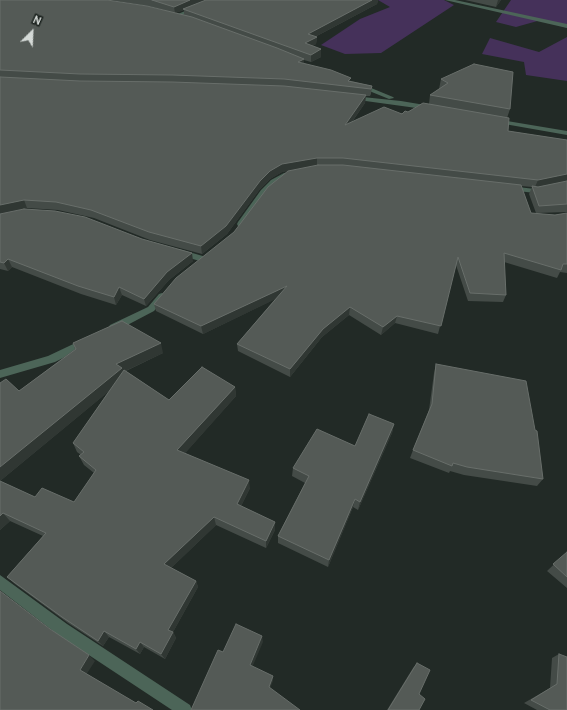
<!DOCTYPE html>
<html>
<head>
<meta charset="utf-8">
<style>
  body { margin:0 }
  #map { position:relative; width:567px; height:710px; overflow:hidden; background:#222a26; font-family:Overpass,sans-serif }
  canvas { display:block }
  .north { position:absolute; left:12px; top:12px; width:40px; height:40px; -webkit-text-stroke:3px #19201c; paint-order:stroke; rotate:24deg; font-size:11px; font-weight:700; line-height:16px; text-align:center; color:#d5dad7 }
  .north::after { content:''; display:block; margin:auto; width:14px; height:18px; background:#d5dad7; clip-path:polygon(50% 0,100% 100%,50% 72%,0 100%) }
</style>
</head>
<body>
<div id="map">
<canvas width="567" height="710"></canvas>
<div class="north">N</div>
</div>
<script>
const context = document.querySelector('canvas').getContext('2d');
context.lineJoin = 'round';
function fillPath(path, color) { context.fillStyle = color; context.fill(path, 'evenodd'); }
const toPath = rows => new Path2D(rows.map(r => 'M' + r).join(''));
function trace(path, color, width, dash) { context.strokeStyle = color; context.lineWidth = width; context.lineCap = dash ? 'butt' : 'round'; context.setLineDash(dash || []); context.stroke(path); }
fillPath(toPath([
  [378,0,444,0,454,5,381,53,345,54,321,45,360,19,390,7],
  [511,0,567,0,567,28,541,20,516,27,496,22],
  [567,37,567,81,526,75,524,62,482,54,490,38,539,52]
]), '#45315a');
fillPath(toPath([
  [212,0,220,0,178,17,173,16,212,0],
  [445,0,455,0,567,24,567,28,445,0],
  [359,83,393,97,394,98,389,99,357,86,356,85,359,83],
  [353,96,401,101,431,106,434,108,431,110,351,99,350,98,353,96],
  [495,119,567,131,567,135,493,122,493,120,495,119],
  [284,173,287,173,291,175,277,184,267,194,244,226,238,226,237,224,238,222,261,190,271,180,284,173],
  [567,183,567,187,535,193,509,190,505,188,509,186,535,189,567,183],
  [179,249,206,257,207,259,203,262,176,254,175,252,176,250,179,249],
  [162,293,167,296,154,311,116,331,110,331,108,328,110,325,148,307,159,294,162,293],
  [86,338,89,339,91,342,89,345,55,362,0,378,0,370,48,356,86,338],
  [0,575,67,624,190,705,192,710,172,710,57,634,0,590,0,575]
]), '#4c6558');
fillPath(toPath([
  [0,0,164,10,148,6,110,0,378,0,377,4,315,37,317,37,316,44,312,46,321,49,321,57,311,62,304,60,304,64,351,81,372,86,371,94,370,96,366,96,365,103,352,122,408,112,429,104,430,95,439,89,441,79,510,109,507,118,508,131,567,140,567,212,536,213,529,194,532,187,521,186,531,213,555,215,567,213,567,273,560,272,557,278,504,262,506,295,503,302,468,301,456,265,438,334,395,323,381,335,349,315,322,337,290,377,238,351,237,344,275,299,203,334,156,311,154,304,234,232,291,170,282,172,270,179,260,189,227,234,202,254,150,240,94,218,58,210,27,208,0,214],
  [184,10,184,15,175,13],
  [465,0,501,0,496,7],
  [0,214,193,261,169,280,146,306,122,295,116,305,81,294,12,267,8,271,0,269],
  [73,343,163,353,126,371,169,400,235,387,236,396,185,453,250,488,241,506,275,522,275,530,266,548,216,525,171,568,196,581,198,587,173,632,176,638,165,659,144,647,140,654,109,637,103,646,68,623,15,584,7,577,43,536,10,521,0,530,0,481,35,497,74,502,94,473,84,465,79,456,81,455,77,452,73,443,109,391,0,481,19,391,75,349],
  [436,364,543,479,537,486,464,475,450,471,449,473,410,458,413,450,429,410,434,373],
  [394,424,392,433,358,510,353,507,328,567,278,543,278,536,305,483,292,476,293,468,355,446],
  [567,552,567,588,547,571],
  [559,654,567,710,537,710,524,703,550,688,552,658],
  [417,663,419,694,419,710,387,710,413,668]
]), '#444b47');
fillPath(toPath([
  [190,0,208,0,183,9,184,10,175,13,174,7],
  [372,0,378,0,377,4,307,41,308,34],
  [498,0,501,0,496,7],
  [317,37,316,44,305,51,305,43],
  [321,49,321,57,311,62,311,55],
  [304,59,304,66,298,62],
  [366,95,365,103,344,133,345,125],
  [317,158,317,166,282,172,270,179,260,189,227,234,202,254,201,246,260,181,270,171,282,164],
  [567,174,567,182,535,187,538,180],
  [24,200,27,208,0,214,0,205],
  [192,253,193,261,169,280,146,306,144,299,167,272],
  [8,259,12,267,8,271,4,263],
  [287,286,286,294,203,334,201,326],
  [119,287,122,295,116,305,114,297],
  [350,307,349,315,322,337,290,377,290,369,323,329],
  [397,316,395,323,381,335,383,327],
  [161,343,163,353,123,372,125,378,0,481,0,467,116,364],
  [235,387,236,396,180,459,177,450],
  [394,424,392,433,358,510,360,502],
  [249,480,250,488,238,512,237,504],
  [355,499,353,507,328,567,329,560],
  [3,513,10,521,0,530,0,516],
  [214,517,216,525,167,572,164,564],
  [275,522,275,530,266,548,266,541],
  [196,581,198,587,173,632,176,638,165,659,161,654,168,630],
  [104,631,109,637,103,646,98,641],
  [262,636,263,642,251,670,250,665],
  [140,642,144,647,140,654,136,649],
  [89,655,95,661,86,675,80,670],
  [273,676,273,681,269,691,269,687]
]), '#303733');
const building = toPath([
  [0,0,107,0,147,6,192,17,277,48,304,59,298,62,331,70,351,78,348,81,372,86,371,89,284,79,172,75,80,74,0,70,0,0],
  [152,0,190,0,174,7,152,0],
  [206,0,372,0,308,34,317,37,305,43,321,49,311,55,183,9,206,0],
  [474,64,513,72,510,109,430,95,448,83,441,79,474,64],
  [0,77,80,81,172,82,284,86,366,95,345,125,384,107,402,114,405,111,408,112,423,103,509,118,508,131,567,140,567,174,538,180,343,158,317,158,282,164,270,171,260,181,226,226,201,246,149,232,91,210,56,202,24,200,0,205,0,77],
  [318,165,343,165,521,185,531,213,555,215,567,213,567,264,563,264,561,270,504,253,506,295,470,293,458,257,441,326,397,316,383,327,350,307,323,329,290,369,237,344,287,286,201,326,154,304,176,278,234,232,268,187,288,171,318,165],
  [567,181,567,204,539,206,532,186,538,187,567,181],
  [24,209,55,211,85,217,142,239,192,253,167,272,144,299,119,287,114,297,78,286,8,259,4,263,0,262,0,214,24,209],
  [122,321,161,343,116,364,122,368,0,467,0,383,6,379,19,391,76,349,73,343,122,321],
  [436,364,526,381,535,430,537,431,543,479,467,467,453,463,452,466,413,450,432,404,436,364],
  [202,367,235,387,177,450,249,480,237,504,275,522,266,541,214,517,164,564,196,581,168,630,173,632,161,654,140,642,136,649,104,631,98,641,62,617,7,577,46,533,3,513,0,516,0,481,35,497,42,488,74,502,96,470,79,456,84,452,73,443,124,370,169,400,202,367],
  [369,414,394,424,360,502,355,499,329,560,278,536,309,476,293,468,317,429,355,446,369,414],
  [567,552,567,577,553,564,567,552],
  [0,591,50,629,89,655,80,670,136,703,138,701,153,710,0,710,0,591],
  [236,624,262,636,250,665,273,676,269,687,300,710,191,710,218,650,223,652,236,624],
  [559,654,567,657,567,710,550,710,531,700,557,684,559,654],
  [417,663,430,670,419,694,425,699,419,710,388,710,417,663]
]);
fillPath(building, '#545a56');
trace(building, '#686e6a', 1);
</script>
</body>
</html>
